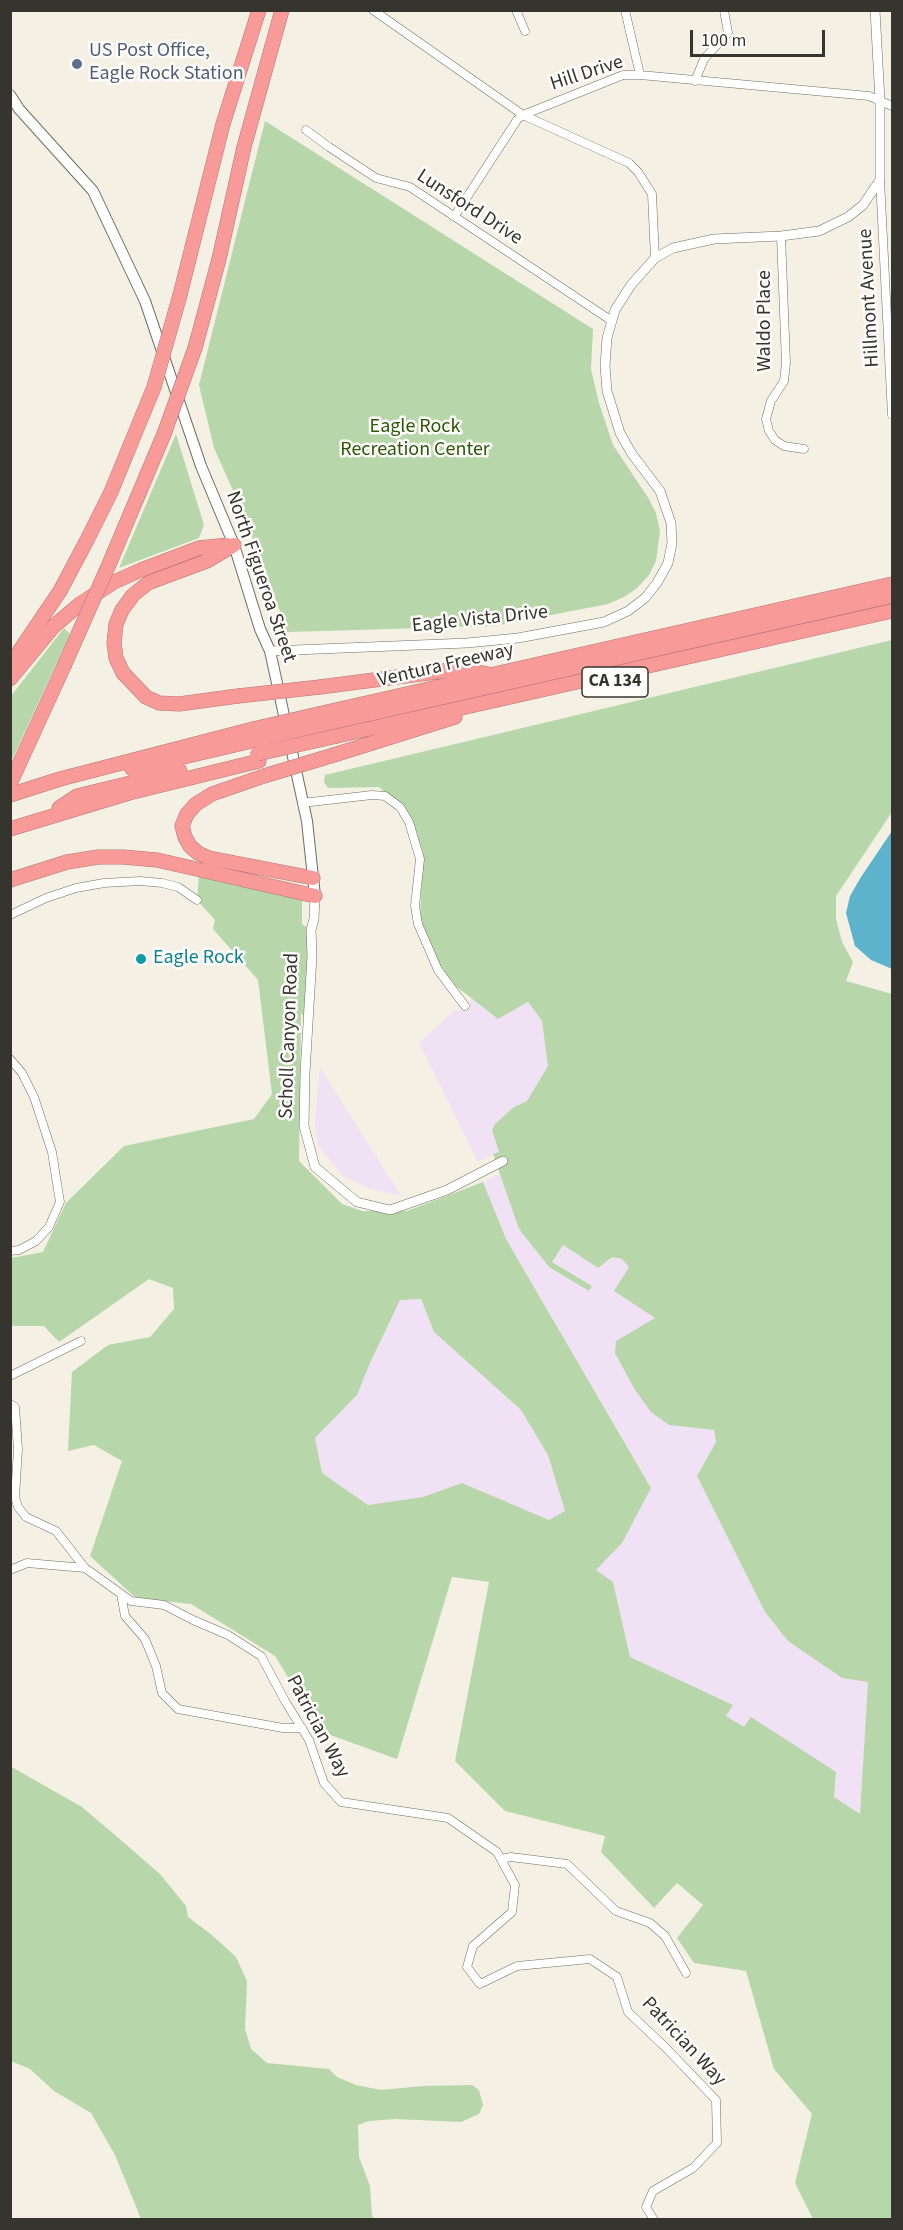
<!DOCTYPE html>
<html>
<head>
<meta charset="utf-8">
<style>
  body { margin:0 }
  #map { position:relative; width:903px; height:2230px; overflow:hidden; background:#f4f1e4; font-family:"Source Sans 3",sans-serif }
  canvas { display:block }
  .frame { position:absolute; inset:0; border:12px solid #35342f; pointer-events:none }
  .scale { position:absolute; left:690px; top:30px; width:135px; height:27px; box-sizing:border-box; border:3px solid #35342f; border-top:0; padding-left:8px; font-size:18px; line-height:21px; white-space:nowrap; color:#35342f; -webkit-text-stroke:4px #fffefc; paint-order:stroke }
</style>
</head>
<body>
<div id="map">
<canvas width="903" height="2230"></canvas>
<div class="frame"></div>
<div class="scale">100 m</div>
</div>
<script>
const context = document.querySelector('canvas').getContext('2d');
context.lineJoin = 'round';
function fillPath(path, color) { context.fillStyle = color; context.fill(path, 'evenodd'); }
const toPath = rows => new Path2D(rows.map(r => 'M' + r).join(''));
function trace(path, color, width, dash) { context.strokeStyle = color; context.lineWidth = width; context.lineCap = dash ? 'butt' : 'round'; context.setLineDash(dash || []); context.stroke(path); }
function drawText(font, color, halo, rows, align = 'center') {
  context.font = font + ' "Source Sans 3",sans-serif'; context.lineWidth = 5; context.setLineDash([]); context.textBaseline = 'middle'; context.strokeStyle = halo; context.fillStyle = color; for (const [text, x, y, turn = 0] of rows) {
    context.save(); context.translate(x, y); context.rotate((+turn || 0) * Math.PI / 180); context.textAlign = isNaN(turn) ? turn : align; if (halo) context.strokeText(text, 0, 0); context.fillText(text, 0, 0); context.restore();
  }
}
fillPath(toPath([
  [472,999,498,1019,528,1002,542,1021,548,1066,527,1101,514,1107,494,1138,500,1152,478,1162,419,1043,456,1009,459,1012],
  [320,1067,401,1196,371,1189,343,1176,318,1146,315,1122],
  [500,1173,519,1229,549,1267,589,1290,592,1286,551,1261,563,1245,598,1268,612,1257,622,1259,630,1267,655,1318,669,1425,714,1430,716,1442,697,1476,765,1612,788,1641,842,1678,868,1682,860,1814,833,1797,751,1717,744,1728,726,1716,732,1705,630,1657,613,1582,596,1570,622,1543,651,1487,506,1239,483,1182],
  [421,1299,434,1332,521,1410,548,1455,565,1511,549,1520,462,1483,423,1497,368,1505,322,1473,315,1438,357,1395,370,1363,400,1300]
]), '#f0e1f4');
fillPath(toPath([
  [265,121,593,329,591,369,599,403,613,445,649,499,656,513,660,531,656,561,649,575,636,589,624,597,608,604,494,626,287,632,266,572,235,495,214,448,199,385],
  [176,434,204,525,199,538,119,568],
  [64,628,70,634,11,762,11,696],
  [892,640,892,812,836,896,836,919,842,942,853,962,846,981,892,994,892,2219,813,2219,795,2183,812,2114,774,2069,746,1971,694,1963,677,1938,703,1905,677,1883,654,1908,601,1852,605,1836,505,1811,455,1761,489,1582,452,1577,397,1759,322,1732,275,1656,191,1604,136,1598,90,1556,122,1461,94,1445,68,1451,72,1372,108,1345,150,1337,174,1309,173,1288,149,1279,59,1342,44,1326,13,1326,11,1323,11,1258,43,1252,66,1203,124,1146,254,1119,272,1094,258,980,213,929,215,920,197,900,199,874,302,899,302,924,311,930,309,1020,301,1013,299,1161,342,1204,362,1211,407,1211,483,1182,506,1239,651,1488,622,1543,596,1570,613,1582,630,1657,733,1705,726,1716,744,1727,751,1717,836,1772,834,1797,860,1814,868,1682,842,1678,788,1641,765,1612,697,1476,716,1442,714,1430,669,1425,651,1412,635,1390,615,1353,616,1341,655,1318,614,1291,629,1267,622,1259,612,1257,598,1268,563,1245,552,1262,592,1286,589,1291,549,1267,519,1229,493,1154,499,1152,492,1130,495,1124,514,1107,527,1101,548,1066,542,1021,528,1002,498,1019,453,984,427,944,420,918,423,852,409,813,379,787,328,788,324,782,325,775],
  [421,1299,434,1332,521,1410,548,1455,565,1511,549,1520,462,1483,423,1497,368,1505,322,1473,315,1438,357,1395,370,1363,400,1300],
  [10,1766,82,1807,115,1835,160,1874,186,1906,188,1917,212,1935,236,1957,247,1981,245,2029,251,2049,267,2063,329,2069,337,2077,356,2085,381,2090,423,2086,472,2085,479,2090,483,2105,479,2114,461,2122,396,2119,369,2121,358,2125,359,2157,370,2186,372,2216,374,2219,141,2219,115,2155,91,2113,54,2091,30,2069,11,2061]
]), '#b7d6aa');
fillPath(toPath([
  [892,831,892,969,871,960,855,946,846,913,850,896,861,877]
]), '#5db3cb');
const minor = toPath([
  [373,10,523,115,629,163,638,172,652,194,655,258],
  [516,10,525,31],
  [625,10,640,75],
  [695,81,704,59,728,33,724,10],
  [306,130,329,147,376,178,410,187,612,321],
  [880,180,892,415],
  [454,217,517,120,523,115,623,75,640,75,869,96,892,106],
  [781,236,786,363,784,381,771,401,766,419,769,431,775,440,784,446,804,449],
  [302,803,372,795,385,796,400,807,409,822,420,859,415,906,418,924,438,970,465,1006],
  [10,915,46,898,76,888,104,883,140,881,162,883,178,887,197,900],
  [10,1059,22,1073,34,1097,52,1152,60,1202,49,1227,36,1241,19,1250,10,1251],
  [10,1376,81,1341],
  [10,1404,15,1407,18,1449,15,1497,18,1507,26,1517,56,1531,85,1568],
  [10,1570,27,1563,85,1568,131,1601,164,1605,193,1620,228,1635,261,1656,285,1701,309,1740,324,1783,341,1802,448,1818,497,1852,515,1885,512,1912,473,1946,467,1967,480,1984,517,1966,590,1959,617,1977,628,2012,665,2047,716,2100,717,2143,693,2168,653,2191,646,2207,654,2220],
  [121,1594,125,1616,145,1639,156,1666,162,1693,178,1709,283,1728,302,1728],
  [501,1859,511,1857,567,1864,616,1911,650,1923,665,1936,686,1973]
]);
const tertiary = toPath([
  [270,651,467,643,518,638,604,622,628,611,645,598,657,583,668,563,672,543,671,523,660,491,632,454,620,433,607,391,605,366,607,338,615,310,631,285,655,258,673,248,714,239,781,236,819,231,848,217,863,205,880,180,880,101,875,10],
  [315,896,314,919,311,930,312,956,305,1073,304,1126,315,1167,357,1202,390,1210,447,1190,503,1161]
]);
const secondary = toPath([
  [10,95,19,109,93,191,145,301,201,466,234,545,260,629,270,651,307,821,315,896]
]);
const motorway = toPath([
  [180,295,223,124,259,10],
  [195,348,219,259,244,147,282,10],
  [234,545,207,561,148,583,133,595,122,610,116,624,114,643,116,658,123,673,146,697,159,703,179,704,238,696],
  [110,562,164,434],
  [10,665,60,591,87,540,111,492,154,387],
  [10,679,54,626,80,604,114,582,141,570,199,548,228,545],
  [320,687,459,669,487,674],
  [327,712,892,584],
  [329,723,892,596],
  [337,736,892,611],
  [337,754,455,717],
  [132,769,256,740],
  [264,776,212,794,196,804,187,814,182,826,185,837,190,846,198,853,209,858,313,878],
  [10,784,64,666],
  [10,795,60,779,253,729],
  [59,808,77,796,180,771],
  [10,829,129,793,259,761],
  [10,880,67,862,98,857,123,857,157,860,315,896]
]);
trace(minor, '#706d62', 9);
trace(tertiary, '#706d62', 10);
trace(secondary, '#706d62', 12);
trace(motorway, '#b47673', 15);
trace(minor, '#fff', 8);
trace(tertiary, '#fff', 9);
trace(secondary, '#fff', 10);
trace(motorway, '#f89a98', 14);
const motorwayBridge = toPath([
  [154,387,180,295],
  [164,434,195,348],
  [64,666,110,562],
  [238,696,320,687],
  [253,729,327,712],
  [256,740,329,723],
  [257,754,337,736],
  [264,776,337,754]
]);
trace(motorwayBridge, '#b47673', 15, []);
trace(motorwayBridge, '#f89a98', 14);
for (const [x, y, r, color] of [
  [77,64,6,"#5c6f8a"],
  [141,959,6,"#0f9aa8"]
]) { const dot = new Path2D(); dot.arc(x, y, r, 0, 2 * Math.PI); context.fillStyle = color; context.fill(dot); trace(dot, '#fffefc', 2); }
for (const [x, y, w] of [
  [615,682,66]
]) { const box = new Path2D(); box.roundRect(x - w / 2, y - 15, w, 30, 4.5); context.fillStyle = '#fffefc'; context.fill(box); trace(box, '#35342f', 1.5); }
drawText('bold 18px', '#35342f', null, [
  ["CA 134",615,682]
]);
drawText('20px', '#4e5e75', '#fffefc', [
  ["US Post Office,",89,52],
  ["Eagle Rock Station",89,75]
], 'left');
drawText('20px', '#35342f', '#fffefc', [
  ["Hill Drive",587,74,-18],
  ["Lunsford Drive",469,208,33],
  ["Hillmont Avenue",870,298,-93],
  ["Waldo Place",766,321,-90],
  ["North Figueroa Street",260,577,71],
  ["Eagle Vista Drive",480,620,-6],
  ["Ventura Freeway",446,666,-13],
  ["Scholl Canyon Road",290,1036,-88],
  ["Patrician Way",317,1727,62],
  ["Patrician Way",683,2042,47]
]);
drawText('20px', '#295906', '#fffefc', [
  ["Eagle Rock",415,428],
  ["Recreation Center",415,451]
]);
drawText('20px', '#0d838f', '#fffefc', [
  ["Eagle Rock",153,959]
], 'left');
</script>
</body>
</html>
